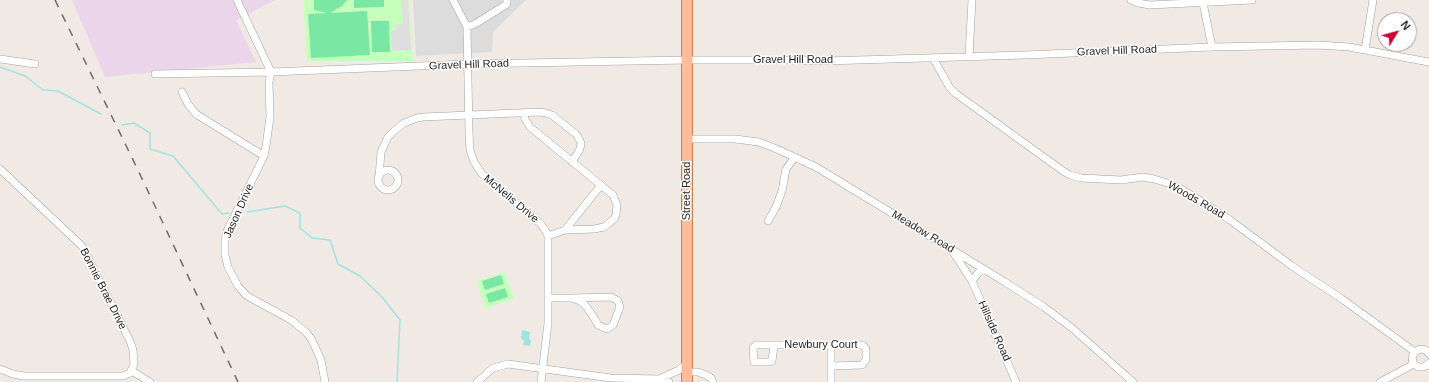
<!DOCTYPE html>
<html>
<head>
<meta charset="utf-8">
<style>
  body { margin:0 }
  #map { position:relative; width:1429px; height:382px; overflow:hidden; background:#f1eae4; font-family:Arial,sans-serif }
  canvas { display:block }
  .north { position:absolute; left:1377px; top:12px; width:40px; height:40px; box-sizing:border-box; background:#fff; border:1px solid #a5a5a5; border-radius:50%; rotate:53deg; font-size:11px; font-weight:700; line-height:16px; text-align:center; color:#1f1f1f }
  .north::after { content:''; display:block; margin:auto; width:14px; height:18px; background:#ce0030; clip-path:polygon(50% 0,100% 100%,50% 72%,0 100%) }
</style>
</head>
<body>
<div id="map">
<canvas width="1429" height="382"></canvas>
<div class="north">N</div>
</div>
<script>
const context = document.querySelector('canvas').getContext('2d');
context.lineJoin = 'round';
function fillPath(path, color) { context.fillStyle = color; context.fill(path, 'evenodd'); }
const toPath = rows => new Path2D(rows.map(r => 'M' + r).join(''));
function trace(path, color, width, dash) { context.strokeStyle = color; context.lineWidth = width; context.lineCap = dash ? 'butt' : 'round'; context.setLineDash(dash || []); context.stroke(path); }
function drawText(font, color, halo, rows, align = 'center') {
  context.font = font + ' Arial,sans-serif'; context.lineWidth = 3; context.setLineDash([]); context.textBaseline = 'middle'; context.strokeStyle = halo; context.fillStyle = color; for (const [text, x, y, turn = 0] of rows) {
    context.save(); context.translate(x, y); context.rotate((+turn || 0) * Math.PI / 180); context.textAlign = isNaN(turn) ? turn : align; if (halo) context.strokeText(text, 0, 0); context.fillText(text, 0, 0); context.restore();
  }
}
fillPath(toPath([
  [413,0,526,0,493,32,492,52,416,56]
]), '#dddcdc');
fillPath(toPath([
  [72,0,275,0,236,20,256,62,105,77]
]), '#ead5eb');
fillPath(toPath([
  [303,0,409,0,413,61,307,61],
  [505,272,514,299,485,308,477,281]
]), '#c7ffbd');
fillPath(toPath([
  [314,0,347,0,342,6,330,13,367,11,370,55,311,58,308,14,327,13,314,10],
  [354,0,384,0,384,7,354,8],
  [371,21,389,21,390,52,372,52],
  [501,275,504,284,485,290,482,281],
  [505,288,508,297,489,303,486,294]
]), '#7ae8a4');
fillPath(toPath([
  [401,0,408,0,411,50,392,51,391,30,396,30,396,24,403,24]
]), '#dfdfdf');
fillPath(toPath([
  [522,330,530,332,529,338,531,341,530,346,523,345,524,340,521,339]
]), '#a0e3e2');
trace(toPath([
  [0,67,25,76,43,90,58,91,101,114],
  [122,125,134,123,150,133,150,149,173,156,222,214,229,213],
  [247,212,285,206,300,213,300,228,312,238,330,240,338,264,360,276,383,298,400,320,397,382]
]), '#a0e3e2', 1.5);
const street = toPath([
  [237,0,271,72,269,82,270,117,266,146,264,156,227,231,225,240,225,255,228,267,238,286,247,296,291,320,306,332,312,340,321,360,325,382],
  [453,0,467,27,469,133,470,150,474,162,482,174,540,223,545,230,548,236,548,323,541,382],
  [1131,0,1138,3,1150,5,1252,0],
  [1203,3,1212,47],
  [467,27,475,24,507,4,507,0],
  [1365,50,1373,0],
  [969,57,972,0],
  [933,58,950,88,955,93,1063,171,1070,175,1081,178,1121,180,1143,177,1154,179,1174,185,1201,201,1230,220,1292,266,1342,299,1415,352],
  [0,59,35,64],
  [155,74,271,72,468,64,687,60,786,60,825,61,1025,55,1212,47,1318,45,1349,47,1429,62],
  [182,92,188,104,196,114,264,156],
  [524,113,525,119,530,127,613,195,617,205,616,215,614,219,604,227,594,229,565,230,548,236],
  [687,139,735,139,759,142,779,150,816,167,1005,282,1044,307,1072,328,1133,382],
  [0,169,82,246,130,341,133,350,134,364,130,373,123,376,24,376,13,374,0,369],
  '378 180a10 10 0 1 1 20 0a10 10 0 1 1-20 0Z',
  [379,177,381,152,388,137,394,131,404,123,417,118,423,117,540,112,546,113,552,115,577,135,581,143,580,149,572,162],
  [768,221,776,207,782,191,786,169,795,157],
  [565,230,601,185],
  [953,252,972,281,978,273,982,271,987,271],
  [972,281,1016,382],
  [611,297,618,301,620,307,613,325,607,329,598,325,593,316,585,305,580,301,571,298,611,297],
  [549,298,571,298],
  [756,345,774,345,772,361,770,362,754,362,753,348,756,345],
  [774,345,863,345,866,349,866,360,862,365,831,366],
  [1429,354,1426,350,1420,349,1415,352,1412,357,1413,363,1418,367,1424,367,1429,363],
  [132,371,150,382],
  [687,372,698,372,706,375,711,378,713,382],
  [659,379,679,370,685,365,686,361],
  [477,382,493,368,508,364,611,378,659,379,669,382],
  [831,382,831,345],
  [1380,382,1414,364]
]);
const primary = toPath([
  [687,0,687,382]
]);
trace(street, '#a3a3a3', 8);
trace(primary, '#9a4300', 12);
trace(street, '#fff', 7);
trace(primary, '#ffbc9b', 11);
trace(toPath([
  [55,0,137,168,238,382]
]), '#6d6d6d', 1.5, [8, 8]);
drawText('11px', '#1f1f1f', '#fff', [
  ["Gravel Hill Road",1117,51,-2],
  ["Gravel Hill Road",793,60],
  ["Gravel Hill Road",469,65,-2],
  ["Street Road",687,191,-90],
  ["McNelis Drive",511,199,40],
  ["Woods Road",1196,200,30],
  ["Jason Drive",239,211,-66],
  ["Meadow Road",923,232,31],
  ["Bonnie Brae Drive",103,289,63],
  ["Hillside Road",994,331,66],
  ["Newbury Court",821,345]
]);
</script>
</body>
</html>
